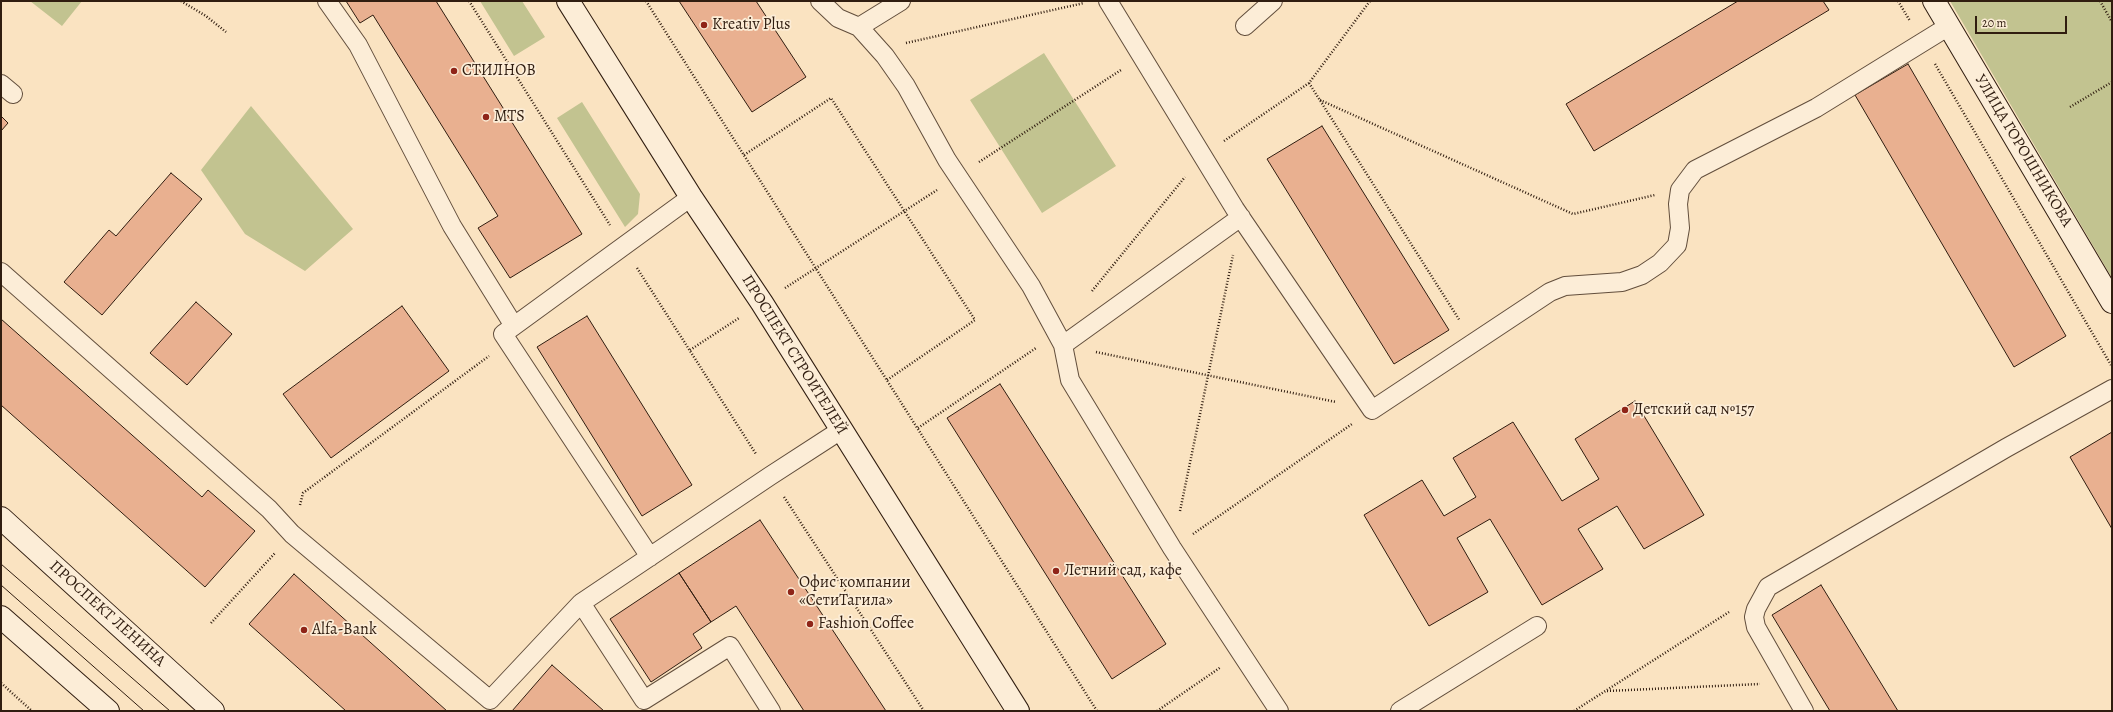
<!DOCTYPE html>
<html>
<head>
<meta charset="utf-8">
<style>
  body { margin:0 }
  #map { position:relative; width:2113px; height:712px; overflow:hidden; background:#fae3c1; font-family:Alegreya,serif }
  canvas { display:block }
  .frame { position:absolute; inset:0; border:2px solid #301d10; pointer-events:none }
  .scale { position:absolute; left:1975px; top:16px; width:92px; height:18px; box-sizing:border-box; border:2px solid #301d10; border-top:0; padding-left:5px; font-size:12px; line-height:14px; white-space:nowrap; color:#301d10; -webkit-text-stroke:3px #fcedd7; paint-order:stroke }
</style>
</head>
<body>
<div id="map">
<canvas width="2113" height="712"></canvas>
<div class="frame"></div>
<div class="scale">20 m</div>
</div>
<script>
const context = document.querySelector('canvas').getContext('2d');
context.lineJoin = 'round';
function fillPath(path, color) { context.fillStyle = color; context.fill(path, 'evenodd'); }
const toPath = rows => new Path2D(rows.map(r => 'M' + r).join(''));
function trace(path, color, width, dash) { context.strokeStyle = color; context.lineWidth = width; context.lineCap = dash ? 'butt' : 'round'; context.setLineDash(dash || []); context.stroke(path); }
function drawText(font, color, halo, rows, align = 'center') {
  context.font = font + ' Alegreya,serif'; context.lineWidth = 3.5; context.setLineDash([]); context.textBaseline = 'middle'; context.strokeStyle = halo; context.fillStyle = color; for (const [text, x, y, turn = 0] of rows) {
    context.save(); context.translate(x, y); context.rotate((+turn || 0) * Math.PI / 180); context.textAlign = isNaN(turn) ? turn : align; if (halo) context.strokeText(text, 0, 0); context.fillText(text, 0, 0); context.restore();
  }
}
fillPath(toPath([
  [30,1,82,1,62,26],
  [480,1,522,1,545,37,514,56],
  [1950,1,2112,1,2112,278],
  [1044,53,1116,166,1042,213,970,100],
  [582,102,640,194,638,214,625,227,557,118],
  [251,106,353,229,305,271,245,234,201,170]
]), '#c2c390');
const building = toPath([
  [346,1,436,1,582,234,510,278,478,228,498,216,373,15,360,23,346,1],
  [679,1,756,1,806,77,752,112,679,1],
  [1738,1,1823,1,1829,10,1594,151,1566,104,1738,1],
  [1908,64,2066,336,2014,367,1855,95,1908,64],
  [1,116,8,123,1,131,1,116],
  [1322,126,1449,330,1394,364,1267,159,1322,126],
  [171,173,202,199,102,315,64,282,109,230,116,236,171,173],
  [196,302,232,334,187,385,150,353,196,302],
  [402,306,449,371,331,458,283,394,402,306],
  [587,316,692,485,642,516,537,347,587,316],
  [1,319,202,497,208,490,255,531,205,587,1,405,1,319],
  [1000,384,1166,644,1112,679,947,418,1000,384],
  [1635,401,1704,515,1644,549,1617,506,1578,529,1603,569,1542,605,1490,519,1457,538,1488,592,1429,626,1364,515,1422,480,1444,516,1476,497,1453,458,1513,422,1562,501,1599,479,1575,439,1635,401],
  [2112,432,2112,529,2070,457,2112,432],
  [760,520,886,711,804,711,736,606,711,622,679,573,760,520],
  [679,573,711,622,693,634,702,648,651,682,610,619,679,573],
  [294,574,447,711,346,711,249,624,294,574],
  [1821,585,1898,711,1830,711,1772,615,1821,585],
  [552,665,604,711,512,711,552,665]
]);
fillPath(building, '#e9b090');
trace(building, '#301d10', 1);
const lane = toPath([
  [327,1,358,45,452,226,514,326],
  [820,1,838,18,859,27,885,56,906,86,947,160,1031,286,1063,345,1070,380,1172,548,1279,711],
  [1108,1,1235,209,1372,410,1550,292,1565,286,1622,282,1642,275,1660,263,1677,245,1680,228,1678,204,1680,190,1695,170,1816,108,1949,26],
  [1245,26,1273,1],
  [859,27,901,1],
  [1,84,13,94],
  [1,272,269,509,292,534,490,700,581,603],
  [1063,345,1241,217],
  [650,557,503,334,691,197],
  [771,711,730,646,644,700,581,603,770,476,841,430],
  [1400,711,1537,626],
  [1804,711,1756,627,1754,617,1756,609,1768,587,2006,448,2112,389]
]);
const secondary = toPath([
  [568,1,691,197,762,303,1018,711],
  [1934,1,2112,302],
  [1,518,213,711],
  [1,617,108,711]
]);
trace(lane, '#624e3c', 20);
trace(secondary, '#301d10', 24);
trace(toPath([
  [181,1,206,16,226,32],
  [469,1,610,225],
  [646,1,1097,711],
  [1898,1,1910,21],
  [2100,1,2112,22],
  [906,43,1084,3],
  [1935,64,2111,365],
  [1309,83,1460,321],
  [1320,100,1573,214,1655,195],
  [2070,107,2112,82],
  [1224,141,1309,83,1370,1],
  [744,155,831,98,975,320,887,380],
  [979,162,1121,70],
  [637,268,756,454],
  [785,288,937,190],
  [1092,291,1185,177],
  [690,350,739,318],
  [1096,352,1336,402],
  [918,428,1036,348],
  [784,497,924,711],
  [300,505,303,493,489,356],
  [1180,511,1233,255],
  [1193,534,1352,424],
  [211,623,275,553],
  [1,683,32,711],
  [1607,691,1760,684],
  [1157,711,1221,667],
  [1574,711,1729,612]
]), '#301d10', 2.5, [1, 2]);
trace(lane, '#fcedd7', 18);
trace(secondary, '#fcedd7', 22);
trace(toPath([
  [1,564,170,711],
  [1,585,144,711]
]), '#301d10', 1);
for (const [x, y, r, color] of [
  [704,25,4,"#8f2418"],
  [454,71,4,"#8f2418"],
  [486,117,4,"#8f2418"],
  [1625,410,4,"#8f2418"],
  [1056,571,4,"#8f2418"],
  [791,592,4,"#8f2418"],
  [810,624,4,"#8f2418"],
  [304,630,4,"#8f2418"]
]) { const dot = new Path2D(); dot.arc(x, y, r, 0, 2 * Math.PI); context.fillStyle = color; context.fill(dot); trace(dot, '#fcedd7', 1.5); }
drawText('16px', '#301d10', '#fcedd7', [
  ["Kreativ Plus",712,25],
  ["СТИЛНОВ",462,71],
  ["MTS",494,117],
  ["Детский сад №157",1633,410],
  ["Летний сад, кафе",1064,571],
  ["Офис компании",799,583],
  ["«СетиТагила»",799,601],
  ["Fashion Coffee",818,624],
  ["Alfa-Bank",312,630]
], 'left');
drawText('16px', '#301d10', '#fcedd7', [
  ["УЛИЦА ГОРОШНИКОВА",2023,151,59],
  ["ПРОСПЕКТ СТРОИТЕЛЕЙ",794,355,58],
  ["ПРОСПЕКТ ЛЕНИНА",107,614,42]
]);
</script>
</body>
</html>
